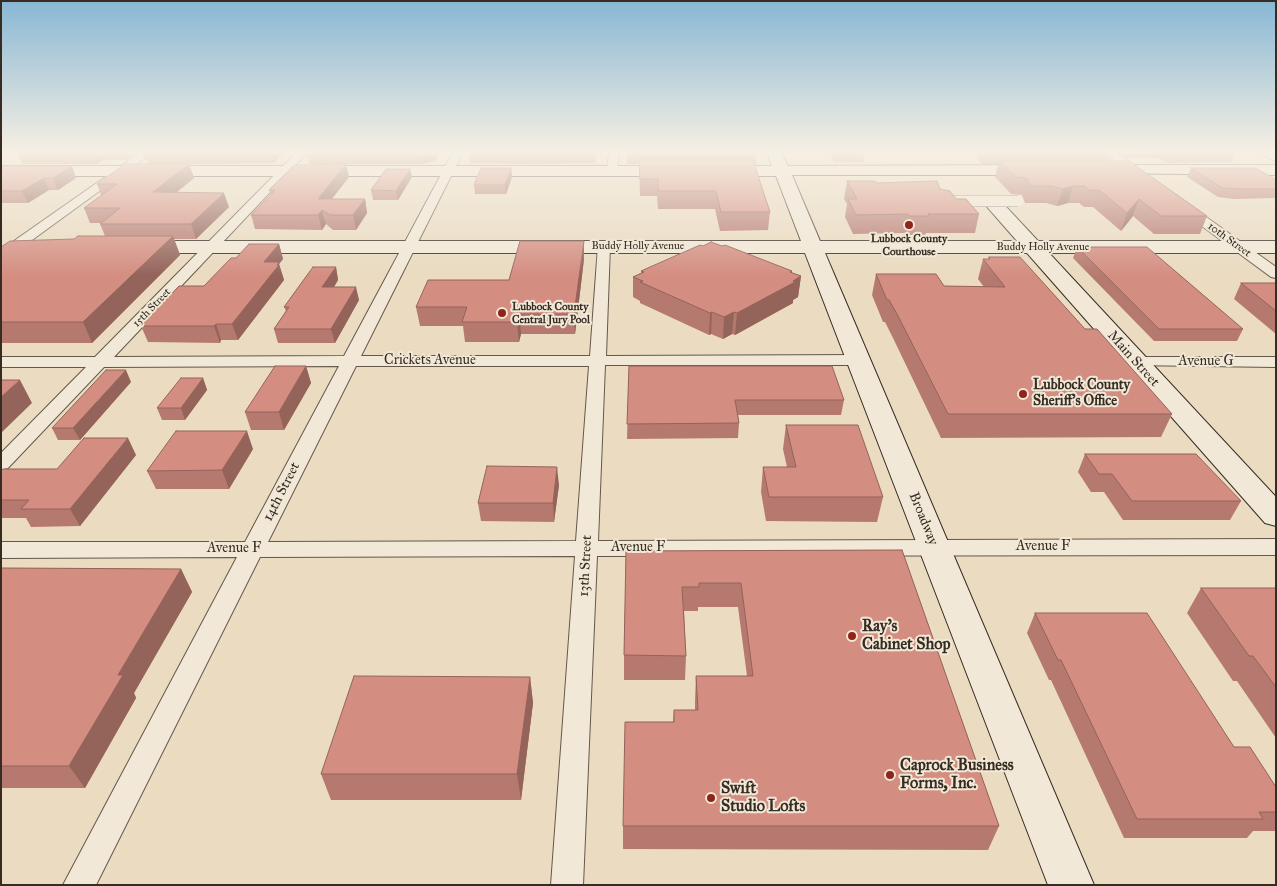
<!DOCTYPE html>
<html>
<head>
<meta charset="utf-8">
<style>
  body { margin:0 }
  #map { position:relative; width:1277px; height:886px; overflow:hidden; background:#eadbc1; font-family:"IM FELL Great Primer",serif }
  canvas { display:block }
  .frame { position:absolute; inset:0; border:2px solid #362c22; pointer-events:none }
</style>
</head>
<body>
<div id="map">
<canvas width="1277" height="886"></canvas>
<div class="frame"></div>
</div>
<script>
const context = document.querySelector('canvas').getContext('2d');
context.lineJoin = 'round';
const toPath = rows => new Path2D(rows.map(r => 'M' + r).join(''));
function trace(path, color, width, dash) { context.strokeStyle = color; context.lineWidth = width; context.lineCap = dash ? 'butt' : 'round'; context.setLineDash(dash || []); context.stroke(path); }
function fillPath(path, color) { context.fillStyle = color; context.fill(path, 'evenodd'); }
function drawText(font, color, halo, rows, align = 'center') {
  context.font = font + ' "IM FELL Great Primer",serif'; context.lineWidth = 4; context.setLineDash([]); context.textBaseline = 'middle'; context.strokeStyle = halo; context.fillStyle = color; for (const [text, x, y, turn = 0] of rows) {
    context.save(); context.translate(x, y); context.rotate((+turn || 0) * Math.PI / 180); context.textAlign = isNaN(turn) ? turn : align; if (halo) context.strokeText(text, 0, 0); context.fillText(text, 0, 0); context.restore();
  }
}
const street = toPath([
  [141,152,153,152,6,259,1,260,1,250,141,152],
  [297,152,308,152,114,357,344,356,453,152,463,152,361,356,590,356,598,246,604,242,610,246,606,356,859,355,865,357,867,360,865,363,859,365,605,365,598,541,1276,539,1276,555,597,556,583,885,551,885,575,556,260,557,96,885,63,885,237,557,1,558,1,542,245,542,339,366,104,367,8,468,1,470,1,453,86,367,1,367,1,357,95,357,297,152],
  [356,366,589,366,576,541,268,542,356,366],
  [609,152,619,152,617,171,612,174,607,171,609,152],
  [1104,152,1116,152,1146,176,1145,178,1137,178,1104,152],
  [1260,152,1276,154,1276,161,1261,154,1260,152],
  [1184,203,1188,204,1276,267,1276,278,1271,277,1180,210,1178,207,1184,203],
  [1135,357,1276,357,1276,367,1129,365,1127,362,1129,359,1135,357]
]);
const secondary = toPath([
  [772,152,781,153,788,166,1035,165,1041,167,1043,170,1041,173,1035,175,792,175,820,241,1017,241,982,201,985,197,991,196,997,197,1038,241,1276,241,1276,253,1049,253,1276,497,1276,526,1265,523,1027,253,825,253,1094,885,1048,885,805,253,140,253,133,251,130,247,133,243,140,241,801,241,776,176,720,176,714,174,712,171,714,168,720,166,772,166,768,156,772,152],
  [1105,165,1276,165,1276,175,1099,173,1097,170,1099,167,1105,165],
  [1,166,677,166,683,168,685,171,683,174,677,176,1,176,1,166]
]);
trace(street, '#63584a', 2);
trace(secondary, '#362c22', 2);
fillPath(street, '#f1e8d7');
fillPath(secondary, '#f1e8d7');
const streetBridge = toPath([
  [943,201,1018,201]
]);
trace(streetBridge, '#63584a', 12, []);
trace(streetBridge, '#f1e8d7', 11);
fillPath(toPath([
  [17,152,137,152,126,160,103,160,97,164,22,164],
  [142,152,285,152,274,163,189,164,194,178,176,193,229,207,196,239,174,239,180,255,92,343,1,343,1,247,105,236,100,224,101,223,90,223,84,208,101,195,97,184,149,164,148,160,145,160],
  [307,152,440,152,435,161,420,164,309,164],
  [469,152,596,152,595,163,516,164,470,163],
  [627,152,756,152,756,163,754,163,770,212,768,230,720,231,715,209,658,209,657,196,640,196,639,164,627,164],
  [829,152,864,152,863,162,834,162],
  [978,152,1110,152,1107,161,1207,216,1200,234,1154,234,1133,216,1121,231,1093,207,1084,207,1079,203,1068,203,1057,206,1046,203,1025,203,1022,195,1011,194,995,177,998,164,982,164,977,158],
  [1120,152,1236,152,1232,162,1167,163,1158,158,1127,158],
  [1,166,76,178,58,190,49,190,28,203,1,203],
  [511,168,512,177,506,194,475,194,474,185],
  [1191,168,1276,180,1276,198,1234,199,1218,197,1187,177],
  [349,177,332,199,365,199,367,213,356,230,333,230,326,224,322,230,255,229,251,215,271,195,269,190],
  [412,177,398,200,373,200,371,190],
  [847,181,876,183,940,189,956,199,979,214,975,233,926,233,925,235,905,235,904,233,853,234,845,217,847,204,844,199],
  [584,241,584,259,575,334,521,334,519,342,465,342,463,326,420,326,416,307,509,280],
  [279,244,283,259,279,264,284,280,238,340,221,340,220,343,148,342,141,326,204,286,236,258],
  [1077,247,1243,329,1237,341,1154,341,1073,258],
  [989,257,1085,329,1172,414,1161,437,941,438,893,338,885,322,883,322,872,295,876,274,944,286,984,287,978,279,983,259,988,259],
  [336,267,338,280,334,287,359,300,335,343,278,343,274,329,286,311,284,307],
  [641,271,792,273,801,276,798,297,793,300,793,303,735,335,732,334,723,339,711,334,709,335,640,303,640,301,633,297,633,277,641,273],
  [1241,283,1276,283,1276,334,1234,299],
  [306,366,311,383,284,430,251,430,245,412],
  [629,366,844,400,841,415,738,415,739,423,738,438,627,439],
  [203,378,207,390,185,420,162,420,157,408],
  [131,382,80,440,58,440,52,428],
  [786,425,883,497,877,522,766,521,761,492,763,467,787,467,783,449],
  [253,449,229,489,156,489,147,471],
  [1085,454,1241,501,1230,520,1123,520,1104,492,1091,492,1078,472],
  [136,455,80,526,31,527,26,518,1,518,1,471,57,469],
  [559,485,554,522,481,521,478,503],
  [902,550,999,826,988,850,623,849,623,826,673,722,674,710,695,710,695,701,696,676,747,676,738,607,698,607,698,611,684,611,686,656,685,680,624,680,624,655,626,551],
  [1,568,181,569,192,592,134,693,136,698,85,788,1,788],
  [1201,588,1276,588,1276,738,1237,681,1233,681,1187,613],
  [1035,613,1234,747,1276,787,1276,830,1275,831,1253,831,1247,838,1124,838,1051,680,1049,680,1027,633],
  [530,677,533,703,521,800,331,800,321,774]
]), '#b6796f');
fillPath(toPath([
  [93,152,100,152,103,160,97,164],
  [123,152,137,152,126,160],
  [272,152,285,152,274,163],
  [418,152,440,152,435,161,420,164],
  [595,152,596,152,595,163],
  [189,164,194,178,158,207,153,192],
  [346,164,349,177,322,211,326,224,322,230,318,215,318,199],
  [72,166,76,178,58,190,53,178],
  [511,168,512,177,506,194,505,185],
  [410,169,412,177,398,200,396,191],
  [44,178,49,190,28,203,22,191],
  [1073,186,1068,203,1057,206,1063,189],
  [224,193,229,207,196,239,191,224],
  [365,199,367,213,356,230,353,215],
  [1139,199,1133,216,1121,231,1127,213],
  [173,236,180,255,92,343,83,322],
  [584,241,584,259,575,334,574,314],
  [279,244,283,259,279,264,284,280,238,340,232,324,264,262],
  [336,267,338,280,326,300,322,287],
  [792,271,790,285,793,281,801,276,798,297,793,300,793,303,735,335,737,313],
  [356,287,359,300,335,343,331,329],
  [712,312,711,334,709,335,710,313],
  [734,312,732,334,723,339,724,317],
  [519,314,521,334,519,342,517,322],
  [216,324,221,340,220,343,214,326],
  [306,366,311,383,284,430,279,412],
  [126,370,131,382,80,440,73,428],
  [203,378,207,390,185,420,181,408],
  [20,380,32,403,1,433,1,397],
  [247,431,253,449,229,489,222,470],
  [128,438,136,455,80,526,70,509],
  [557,467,559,485,554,522,553,503],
  [181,569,192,592,134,693,136,698,85,788,69,766,118,675],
  [530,677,533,703,521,800,517,774]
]), '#94635a');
const building = toPath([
  [472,152,585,152,515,154,472,152],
  [639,160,753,160,770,212,721,212,716,191,658,191,658,179,640,179,639,160],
  [999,161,1129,161,1207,216,1161,216,1139,199,1127,213,1099,190,1089,190,1085,186,1073,186,1063,189,1051,186,1030,186,1027,178,1016,177,999,161],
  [125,164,189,164,153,192,224,193,191,224,100,224,120,208,84,208,117,184,97,184,125,164],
  [346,164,318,199,365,199,353,215,330,215,322,210,318,215,251,215,275,190,269,190,294,165,346,164],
  [1,166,72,166,53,178,44,178,22,191,1,191,1,166],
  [481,168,511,168,505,185,474,185,481,168],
  [1191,168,1256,168,1276,180,1276,189,1238,189,1222,188,1191,168],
  [386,169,410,169,396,191,371,190,386,169],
  [847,181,875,181,876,183,937,181,940,189,950,191,956,199,966,199,979,214,928,214,929,216,909,216,908,214,856,215,848,199,857,199,847,181],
  [78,236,173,236,83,322,1,322,1,247,10,241,74,239,78,236],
  [520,241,584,241,574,314,519,314,517,322,462,322,467,307,416,307,428,280,509,280,520,241],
  [711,242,722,246,725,245,792,271,790,272,801,276,793,281,795,282,737,313,734,312,724,317,712,312,710,313,640,282,643,281,633,277,644,272,641,271,700,245,703,246,711,242],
  [249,244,279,244,264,262,279,262,277,265,279,265,232,324,216,324,214,326,141,326,179,286,204,286,231,258,236,258,249,244],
  [1077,247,1147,247,1243,329,1159,329,1077,247],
  [989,257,1020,257,1085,329,1097,329,1172,414,948,414,898,316,889,300,887,300,876,274,936,274,944,286,1005,287,983,259,990,259,989,257],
  [313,267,336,267,322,287,356,287,331,329,274,329,289,307,284,307,313,267],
  [1241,283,1276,283,1276,311,1241,283],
  [275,366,306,366,279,412,245,412,275,366],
  [629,366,832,366,844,400,735,400,739,423,627,424,629,366],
  [106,370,126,370,73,428,52,428,106,370],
  [181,378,203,378,181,408,157,408,181,378],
  [1,380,20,380,1,397,1,380],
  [786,425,858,425,883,497,769,497,763,467,796,467,786,425],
  [176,431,247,431,222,470,147,471,176,431],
  [84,438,128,438,70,509,21,509,29,500,1,500,1,471,3,469,57,469,84,438],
  [1085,454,1196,454,1241,501,1132,501,1112,474,1099,474,1085,454],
  [487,466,557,467,553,503,478,503,487,466],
  [902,550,999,826,623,826,625,722,674,722,674,710,698,710,696,676,753,676,741,583,699,583,699,587,682,587,686,656,624,655,626,551,902,550],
  [1,568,181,569,118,675,123,675,69,766,1,766,1,568],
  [1201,588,1276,588,1276,687,1253,656,1249,656,1201,588],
  [1035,613,1147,613,1234,747,1250,747,1276,787,1276,812,1259,812,1263,819,1137,819,1061,660,1058,660,1035,613],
  [354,676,530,677,517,774,321,774,354,676]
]);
fillPath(building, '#d48d81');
trace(building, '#94635a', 1);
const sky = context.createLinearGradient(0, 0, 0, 276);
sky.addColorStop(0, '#88b7d4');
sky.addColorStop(0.55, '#f6efe3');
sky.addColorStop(1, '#f6efe300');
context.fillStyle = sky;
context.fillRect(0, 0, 1277, 276);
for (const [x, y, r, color] of [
  [909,225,5,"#8f2418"],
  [502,313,5,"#8f2418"],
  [1023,394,5,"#8f2418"],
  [852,636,5,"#8f2418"],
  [890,775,5,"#8f2418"],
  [711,798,5,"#8f2418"]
]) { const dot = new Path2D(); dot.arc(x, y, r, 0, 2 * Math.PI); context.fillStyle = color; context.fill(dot); trace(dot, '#f1e8d7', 2); }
drawText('bold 11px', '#362c22', '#f1e8d7', [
  ["Lubbock County",909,239],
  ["Courthouse",909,252],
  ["Lubbock County",512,307,"left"],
  ["Central Jury Pool",512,320,"left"]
]);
drawText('11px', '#362c22', '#f1e8d7', [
  ["10th Street",1229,240,36],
  ["Buddy Holly Avenue",638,246],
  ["Buddy Holly Avenue",1043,247],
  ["15th Street",152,308,-46]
]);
drawText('14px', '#362c22', '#f1e8d7', [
  ["Main Street",1133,359,48],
  ["Crickets Avenue",430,361],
  ["Avenue G",1206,362],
  ["14th Street",282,492,-63],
  ["Broadway",923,519,68],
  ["Avenue F",1043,547],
  ["Avenue F",638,548],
  ["Avenue F",234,549],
  ["13th Street",586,566,-87]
]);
drawText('bold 14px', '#362c22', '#f1e8d7', [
  ["Lubbock County",1033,386],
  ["Sheriff's Office",1033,402]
], 'left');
drawText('bold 16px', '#362c22', '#f1e8d7', [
  ["Ray's",862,627],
  ["Cabinet Shop",862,645],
  ["Caprock Business",900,766],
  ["Forms, Inc.",900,784],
  ["Swift",721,789],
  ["Studio Lofts",721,807]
], 'left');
</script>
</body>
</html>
